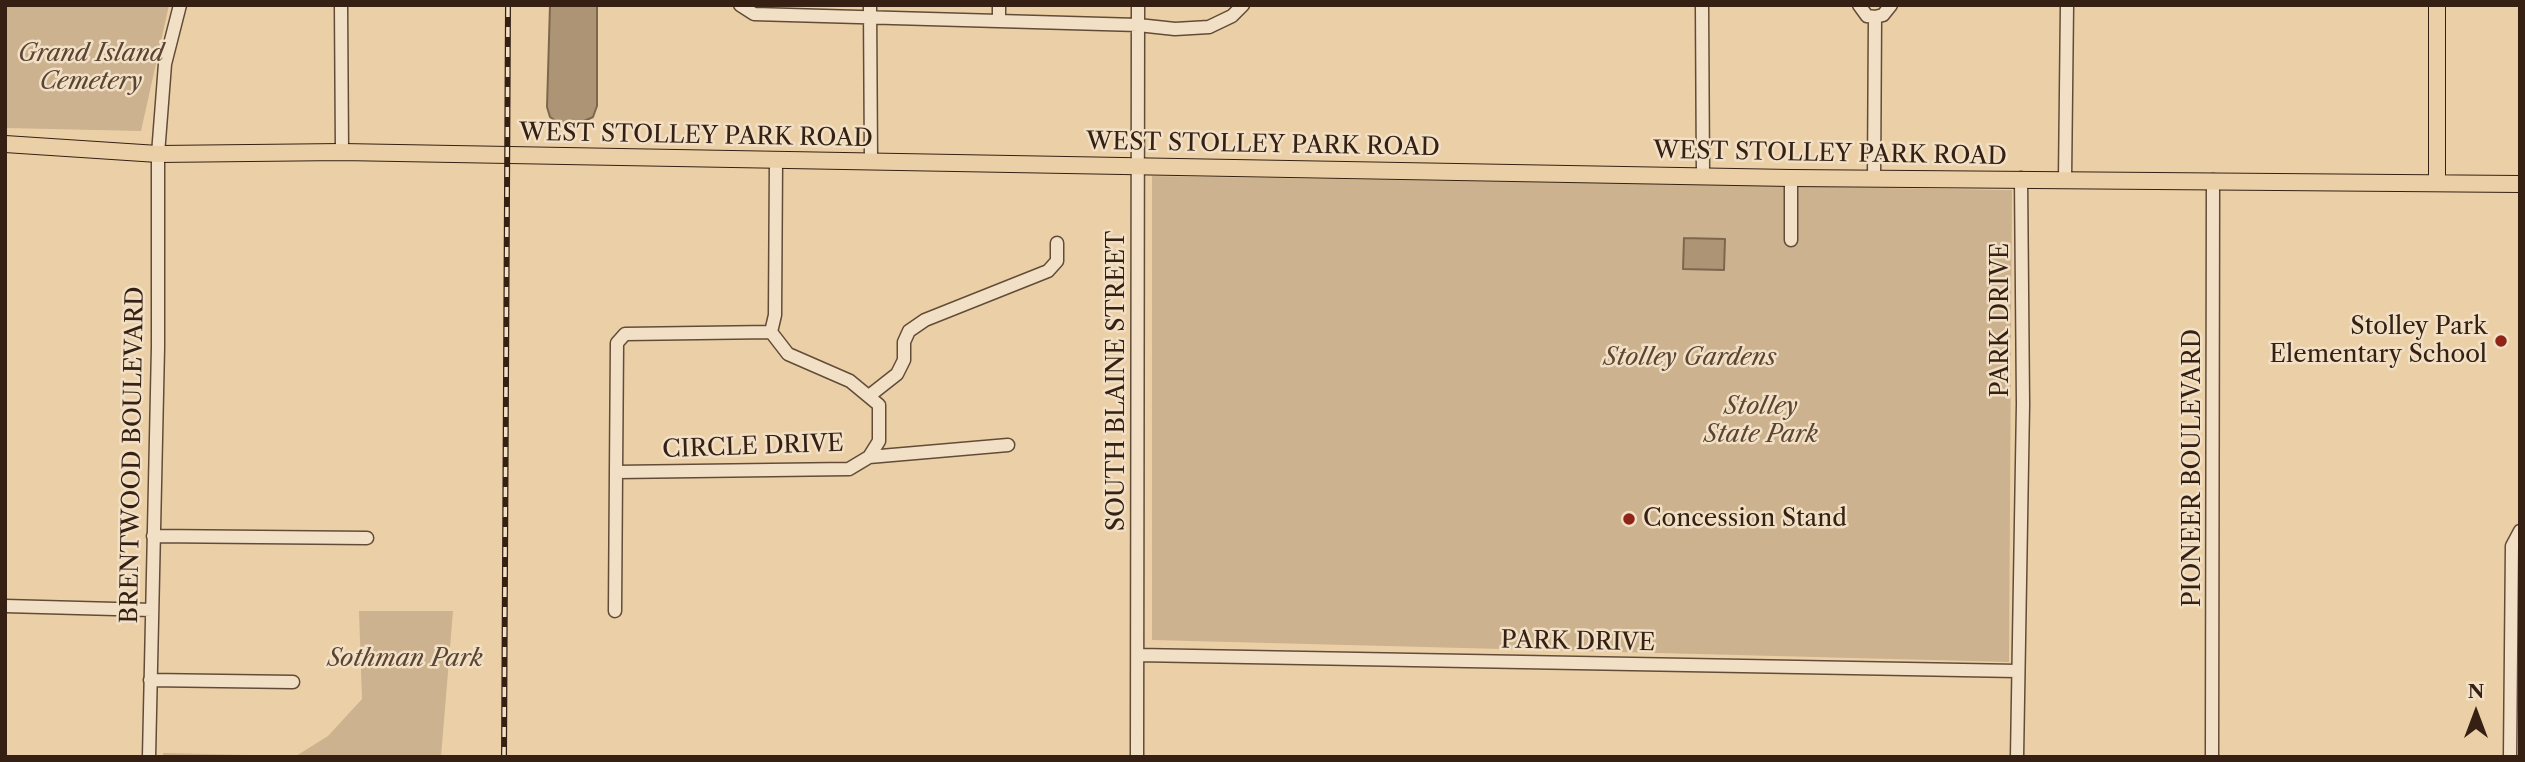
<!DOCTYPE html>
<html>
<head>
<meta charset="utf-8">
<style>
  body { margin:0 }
  #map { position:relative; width:2525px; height:762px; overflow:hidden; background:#ebd0a7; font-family:"Libre Caslon Text",serif }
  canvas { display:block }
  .frame { position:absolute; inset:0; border:7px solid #352013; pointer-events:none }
  .north { position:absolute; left:2441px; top:678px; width:70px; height:70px; -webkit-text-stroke:5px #f2e0c6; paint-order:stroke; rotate:0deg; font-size:19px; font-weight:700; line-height:28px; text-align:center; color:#352013 }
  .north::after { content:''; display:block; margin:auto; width:24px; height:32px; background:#352013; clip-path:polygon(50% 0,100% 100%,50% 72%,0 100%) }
</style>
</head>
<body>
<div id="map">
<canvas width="2525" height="762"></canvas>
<div class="frame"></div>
<div class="north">N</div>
</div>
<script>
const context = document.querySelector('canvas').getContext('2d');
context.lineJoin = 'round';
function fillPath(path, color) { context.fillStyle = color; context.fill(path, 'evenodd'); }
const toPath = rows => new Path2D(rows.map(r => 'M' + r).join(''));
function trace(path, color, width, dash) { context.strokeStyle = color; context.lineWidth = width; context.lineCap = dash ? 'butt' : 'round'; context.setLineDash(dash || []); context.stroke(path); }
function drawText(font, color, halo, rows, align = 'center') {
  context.font = font + ' "Libre Caslon Text",serif'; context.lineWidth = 5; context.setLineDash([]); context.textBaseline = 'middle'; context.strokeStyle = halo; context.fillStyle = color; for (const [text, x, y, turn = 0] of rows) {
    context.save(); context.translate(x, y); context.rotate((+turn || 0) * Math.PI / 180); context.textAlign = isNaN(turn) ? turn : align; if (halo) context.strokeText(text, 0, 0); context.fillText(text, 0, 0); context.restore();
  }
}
fillPath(toPath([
  [5,5,169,5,141,131,5,128],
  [1152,176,2012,190,2009,662,1152,640],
  [359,611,453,611,441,757,163,757,163,753,296,756,328,736,362,699]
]), '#ccb28e');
const water = toPath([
  [550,5,703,5,597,6,597,106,593,117,573,126,563,126,550,117,547,107,550,5],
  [1684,238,1725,239,1724,270,1683,269,1684,238]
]);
fillPath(water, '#ad9475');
trace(water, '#7d664e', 2);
const minor = toPath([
  [341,5,342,152],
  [740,5,754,14,1138,25,1175,29,1209,27,1232,16,1243,5],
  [870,5,871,162],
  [1702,5,1703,176],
  [1859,5,1867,16,1875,17,1883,15,1891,5],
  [999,20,999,5],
  [1874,179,1875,17],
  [2065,179,2067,5],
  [1791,240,1791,178],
  [771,332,775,315,776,160],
  [869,396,897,374,904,360,904,342,909,331,925,320,1048,271,1057,261,1057,243],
  [869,457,1008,445],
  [153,536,367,538],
  [5,606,152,610],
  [615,611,616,472,617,343,625,334,771,332,788,354,850,381,879,405,879,441,869,457,849,469,616,472],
  [1138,655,2017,671],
  [150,680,293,682],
  [149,757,158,347,158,154,165,64,180,5],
  [1137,757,1138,5],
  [2017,757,2023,404,2021,178],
  [2212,757,2213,180],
  [2510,757,2512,546,2520,531]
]);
const major = toPath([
  [2437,5,2437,183],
  [5,144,158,154,342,152,1791,178,2520,184]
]);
trace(minor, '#624c38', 15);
trace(major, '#352013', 18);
trace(minor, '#f2e0c6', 12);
trace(major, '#ebd0a7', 16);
const rail = toPath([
  [504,757,508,5]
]);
trace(rail, '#352013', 6);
trace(rail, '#f2e0c6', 3.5, [10]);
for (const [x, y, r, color] of [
  [2501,341,7,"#8f2418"],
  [1629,519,7,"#8f2418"]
]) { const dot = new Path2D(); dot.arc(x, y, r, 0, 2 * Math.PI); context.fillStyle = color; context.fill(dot); trace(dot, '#f2e0c6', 2.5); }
drawText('italic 24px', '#5b4432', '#f2e0c6', [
  ["Grand Island",91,54],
  ["Cemetery",91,82],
  ["Stolley Gardens",1690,358],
  ["Stolley",1761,407],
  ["State Park",1761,435],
  ["Sothman Park",405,659]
]);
drawText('24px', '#352013', '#f2e0c6', [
  ["WEST STOLLEY PARK ROAD",696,136,1],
  ["WEST STOLLEY PARK ROAD",1263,145,1],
  ["WEST STOLLEY PARK ROAD",1830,154,1],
  ["PARK DRIVE",2001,320,-90],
  ["SOUTH BLAINE STREET",1117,381,-90],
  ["CIRCLE DRIVE",753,447,-2],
  ["BRENTWOOD BOULEVARD",133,455,-89],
  ["PIONEER BOULEVARD",2193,468,-90],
  ["PARK DRIVE",1578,642,1]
]);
drawText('24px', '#352013', '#f2e0c6', [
  ["Stolley Park",2487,327],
  ["Elementary School",2487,355],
  ["Concession Stand",1643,519,"left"]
], 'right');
</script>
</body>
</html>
